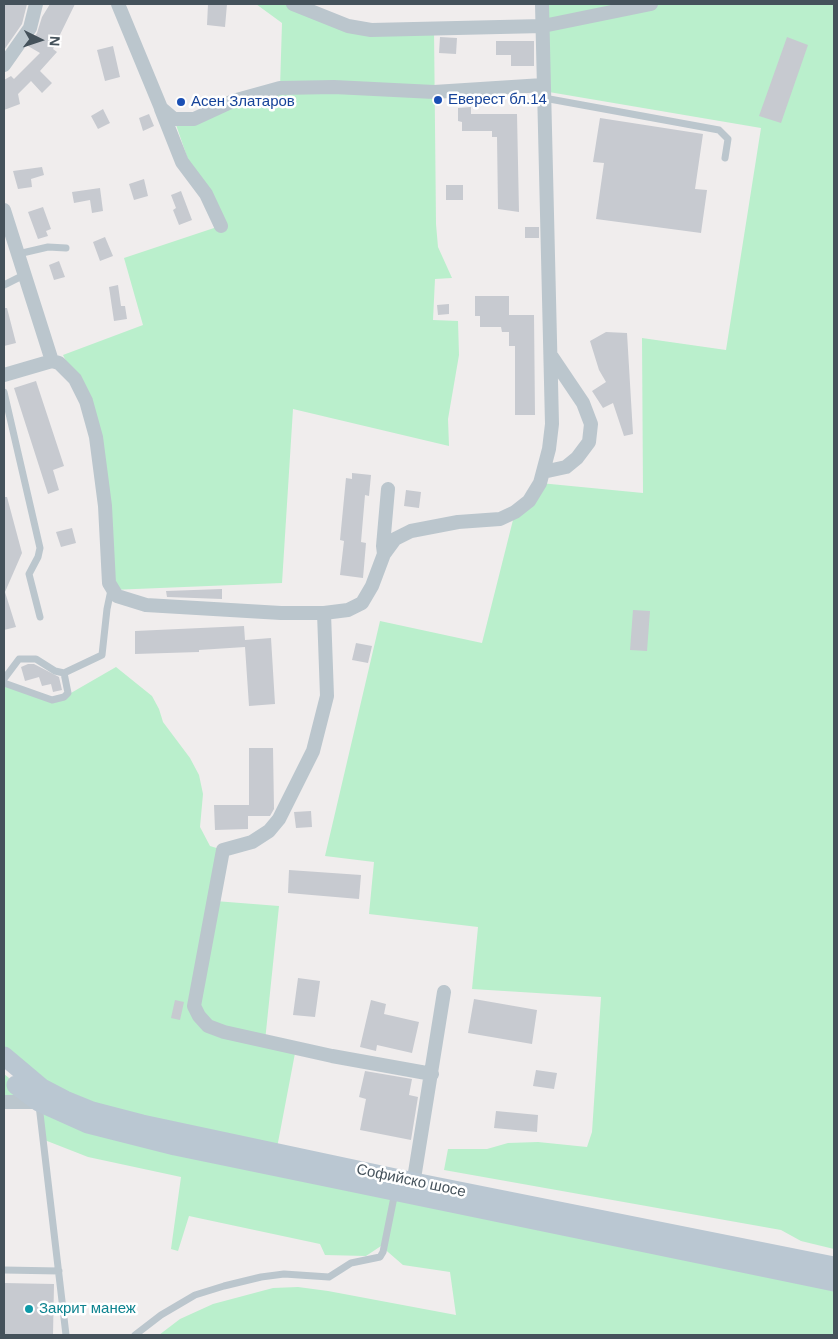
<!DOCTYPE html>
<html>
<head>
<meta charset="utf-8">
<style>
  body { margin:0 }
  #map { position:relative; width:838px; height:1339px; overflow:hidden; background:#f0eded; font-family:Arial,sans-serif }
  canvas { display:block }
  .frame { position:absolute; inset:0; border:5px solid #45525b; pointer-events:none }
  .north { position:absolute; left:15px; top:15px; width:50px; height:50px; -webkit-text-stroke:4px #fff; paint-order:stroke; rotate:94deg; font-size:14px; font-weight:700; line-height:20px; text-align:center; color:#45525b }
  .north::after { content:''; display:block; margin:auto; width:18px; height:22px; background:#45525b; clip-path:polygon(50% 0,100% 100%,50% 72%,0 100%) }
</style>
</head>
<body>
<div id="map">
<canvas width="838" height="1339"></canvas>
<div class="frame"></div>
<div class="north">N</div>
</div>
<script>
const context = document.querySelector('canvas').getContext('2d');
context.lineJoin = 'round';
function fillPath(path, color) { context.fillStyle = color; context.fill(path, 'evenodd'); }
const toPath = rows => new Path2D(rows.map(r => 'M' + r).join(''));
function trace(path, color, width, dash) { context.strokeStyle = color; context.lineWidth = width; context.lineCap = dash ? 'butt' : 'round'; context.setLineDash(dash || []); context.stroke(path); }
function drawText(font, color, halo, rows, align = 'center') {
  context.font = font + ' Arial,sans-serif'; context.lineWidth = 5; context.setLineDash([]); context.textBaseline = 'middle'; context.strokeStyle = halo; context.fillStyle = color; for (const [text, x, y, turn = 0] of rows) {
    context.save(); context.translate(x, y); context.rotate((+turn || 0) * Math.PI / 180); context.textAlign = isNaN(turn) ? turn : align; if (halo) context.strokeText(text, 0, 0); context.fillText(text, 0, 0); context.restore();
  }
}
fillPath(toPath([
  [256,4,295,4,348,26,434,28,436,224,438,247,452,278,435,279,433,320,458,321,459,355,448,419,449,446,293,409,282,583,111,590,86,401,63,355,143,325,124,258,220,226,194,177,174,119,280,88,282,23],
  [542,4,834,4,834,1249,801,1241,781,1230,444,1170,448,1149,487,1149,508,1143,538,1142,587,1147,592,1132,601,997,472,989,478,927,369,914,374,862,325,856,380,621,482,643,515,512,540,483,643,493,642,338,726,350,761,128,543,91],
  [116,667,152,696,159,709,163,722,190,758,199,775,203,794,200,827,210,846,223,850,215,901,279,906,265,1041,296,1048,276,1153,92,1111,4,1056,4,683,52,700,64,697],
  [4,1074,39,1102,834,1282,834,1335,159,1335,180,1319,213,1304,273,1288,298,1287,328,1291,456,1315,450,1272,403,1265,381,1246,366,1256,325,1255,320,1244,189,1216,178,1251,171,1249,181,1177,88,1157,42,1139,39,1102,4,1102]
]), '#baefcc');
fillPath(toPath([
  [4,4,27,4,22,24,4,50],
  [50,4,75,4,53,49,57,52,40,71,52,83,42,93,31,81,18,94,20,104,4,110,4,80,11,76,14,79,40,53,28,46,37,33,42,17],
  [208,4,227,4,225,27,207,25],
  [440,37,457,38,456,54,439,53],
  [787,37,808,45,781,123,759,116],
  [496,41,534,41,534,66,511,66,511,55,496,55],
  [113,46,120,77,105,81,97,50],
  [471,107,471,114,517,114,519,212,498,209,497,137,492,137,492,131,462,131,462,122,458,121,458,108],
  [103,109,110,123,98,129,91,116],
  [149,114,154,126,143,131,139,118],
  [600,118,703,134,695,189,707,190,701,233,596,219,604,163,593,162],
  [42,167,44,175,31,179,32,187,18,189,13,171],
  [144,179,148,196,134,200,129,184],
  [446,185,463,185,463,200,446,200],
  [100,188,103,211,92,213,90,200,74,203,72,192],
  [181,191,192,220,179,225,173,210,176,208,171,195],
  [43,207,51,229,46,231,48,236,38,239,28,212],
  [525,227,539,227,539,238,525,238],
  [105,237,113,256,100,261,93,242],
  [59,261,65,277,54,280,49,265],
  [118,285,121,306,125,306,127,319,114,321,109,287],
  [475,296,509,296,509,315,534,315,535,415,515,415,515,346,509,346,509,332,502,332,501,327,480,327,480,316,475,316],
  [449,304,449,314,438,315,437,305],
  [4,308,7,308,16,343,4,346],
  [606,332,627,333,633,434,624,436,613,403,603,408,592,391,606,382,599,370,590,341],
  [36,381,64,466,53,470,59,490,48,494,14,388],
  [352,473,371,475,369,496,365,495,361,542,366,543,363,578,340,575,344,541,340,540,346,478,352,479],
  [406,490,421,492,419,508,404,506],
  [4,497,7,497,22,553,5,592,16,627,4,630],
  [72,528,76,543,61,547,56,532],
  [222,589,222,599,167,597,166,591],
  [633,610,650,611,647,651,630,650],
  [244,626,245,640,271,638,275,704,249,706,245,647,199,650,199,652,135,654,135,631],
  [356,643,372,646,368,663,352,660],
  [28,664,34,664,59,677,62,690,53,692,51,684,42,686,39,677,25,681,21,667],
  [249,748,273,748,274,809,270,816,248,816,248,829,215,830,214,805,249,805],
  [311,811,312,827,296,828,294,812],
  [289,870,361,875,359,899,288,893],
  [298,978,320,981,315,1017,293,1015],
  [474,999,537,1010,532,1044,468,1033],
  [175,1000,184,1002,180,1020,171,1018],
  [371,1000,386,1004,384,1014,419,1022,412,1053,377,1045,376,1051,360,1047],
  [536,1070,557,1073,554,1089,533,1086],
  [365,1071,412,1079,409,1095,418,1097,411,1140,360,1130,366,1099,359,1097],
  [496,1111,538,1115,537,1132,494,1128],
  [4,1283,54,1284,53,1335,4,1335]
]), '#c7cad0');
trace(toPath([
  [544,98,719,130,728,139,725,158],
  [18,254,48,247,66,248],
  [4,285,24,275],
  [4,392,40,548,38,557,29,574,40,617],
  [4,679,19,659,36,659,55,671,64,673,102,655,107,609,111,590],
  [4,683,52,700,64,697,68,693,64,673],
  [39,1105,66,1335],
  [4,1270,59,1271],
  [135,1335,161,1315,195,1295,224,1286,261,1277,284,1274,329,1277,351,1263,380,1257,383,1252,395,1192]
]), '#bbc6cd', 7);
trace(toPath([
  [118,4,161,108,174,119,194,119,233,101,280,88,334,87,434,92,543,85],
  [293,4,348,26,371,30,543,26,651,4],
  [4,65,30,28,36,4],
  [161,109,182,162,206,194,221,226],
  [4,210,52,361],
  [4,375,52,361,59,363,75,379,86,401,96,437,105,506,109,583,117,596,146,605,281,613,324,613,348,610,362,603,372,586,384,554,395,539,411,531,458,522,500,519,515,512,529,501,540,483,549,449,552,424,542,4],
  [543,472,566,467,577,458,589,442,591,424,583,403,552,357],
  [384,554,383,546,388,489],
  [324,613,327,696,313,751,279,819,269,831,252,842,223,850,194,1006,199,1016,208,1026,224,1032,332,1056,432,1074],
  [4,1102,39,1102],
  [412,1191,444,992]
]), '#bbc6cd', 14);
trace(toPath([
  [4,1056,42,1088,65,1100,92,1111,142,1124,414,1182,834,1266],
  [16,1085,39,1102,88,1124,175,1146,834,1282]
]), '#bac7d2', 19);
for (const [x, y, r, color] of [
  [438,100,5,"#1a4fb4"],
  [181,102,5,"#1a4fb4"],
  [29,1309,5,"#0f9aa8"]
]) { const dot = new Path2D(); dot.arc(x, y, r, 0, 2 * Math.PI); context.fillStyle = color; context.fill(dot); trace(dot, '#fff', 2); }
drawText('15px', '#164399', '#fff', [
  ["Еверест бл.14",448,100],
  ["Асен Златаров",191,102]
], 'left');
drawText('15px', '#45525b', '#fff', [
  ["Софийско шосе",411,1181,12]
]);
drawText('15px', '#0d838f', '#fff', [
  ["Закрит манеж",39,1309]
], 'left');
</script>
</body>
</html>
